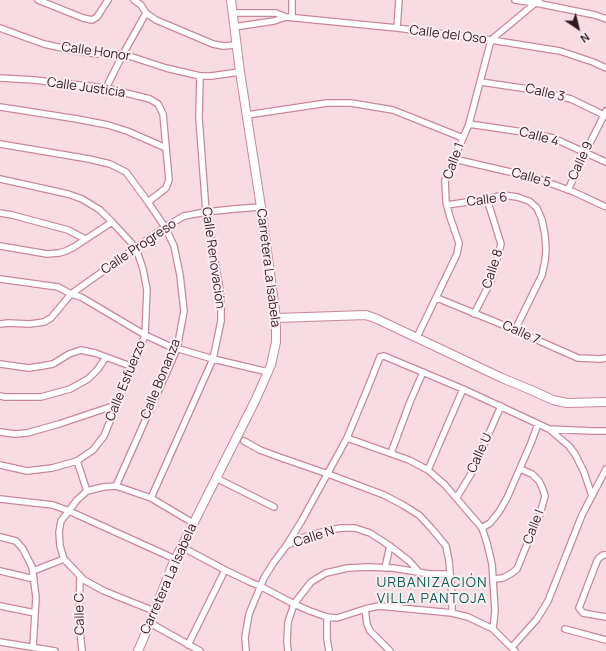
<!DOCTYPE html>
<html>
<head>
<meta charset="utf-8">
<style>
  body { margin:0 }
  #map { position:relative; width:606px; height:651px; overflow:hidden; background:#f9dbe3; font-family:Manrope,sans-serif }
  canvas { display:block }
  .north { position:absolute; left:558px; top:8px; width:40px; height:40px; -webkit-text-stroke:3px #fcedf1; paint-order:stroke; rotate:145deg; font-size:11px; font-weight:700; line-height:16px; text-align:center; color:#321820 }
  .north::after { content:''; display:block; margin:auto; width:14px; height:18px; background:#321820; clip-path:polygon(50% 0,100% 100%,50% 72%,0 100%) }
</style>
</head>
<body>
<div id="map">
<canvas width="606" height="651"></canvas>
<div class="north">N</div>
</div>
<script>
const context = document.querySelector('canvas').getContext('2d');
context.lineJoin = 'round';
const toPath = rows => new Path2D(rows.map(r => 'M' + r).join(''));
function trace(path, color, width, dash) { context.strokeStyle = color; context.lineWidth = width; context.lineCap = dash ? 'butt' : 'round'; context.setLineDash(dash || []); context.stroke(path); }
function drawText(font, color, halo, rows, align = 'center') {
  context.font = font + ' Manrope,sans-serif'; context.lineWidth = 4; context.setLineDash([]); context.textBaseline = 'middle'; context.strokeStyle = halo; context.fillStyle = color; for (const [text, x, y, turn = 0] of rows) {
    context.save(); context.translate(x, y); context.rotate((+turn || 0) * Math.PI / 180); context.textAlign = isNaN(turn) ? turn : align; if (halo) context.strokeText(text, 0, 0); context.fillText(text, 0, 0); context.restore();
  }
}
const street = toPath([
  [38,0,83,18,92,20,97,17,108,0],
  [134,0,141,5,146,13,156,20,213,44,223,46,236,45],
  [515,0,536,3,595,15,606,19],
  [233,13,276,13,286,17,397,28,491,40,560,51,593,62,606,68],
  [292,17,292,0],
  [234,27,274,21,286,17],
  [0,28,44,44,76,51,98,54,123,54,166,68,200,76,211,76,240,72],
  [397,28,399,0],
  [0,78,34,80,106,88,150,99,158,104,163,114,169,180,166,188,148,202],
  [481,82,535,90,571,99,606,116],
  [106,88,123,54,146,13],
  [0,107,77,119,108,125,127,131,166,148],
  [247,115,327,103,351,103,393,110,463,138],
  [469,124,523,132,553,138,606,162],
  [0,144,89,159,110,164,126,172,148,202,165,227,174,246,180,275,184,311,177,349,116,486],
  [454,159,536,178,574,192,606,207],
  [0,179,68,194,82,199,100,210,112,222,136,248,143,269,147,290,145,335,133,367,118,401,104,436,93,450,77,461,52,468,27,471,0,465],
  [568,190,585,153,606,111],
  [447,205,487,199,503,195,517,197,529,201,537,208,542,220,545,235,546,250,545,261,542,275,515,330],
  [0,213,12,215,68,230,85,239],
  [0,246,47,254,59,253,66,251,74,247,112,222],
  [0,279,58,287,71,294,81,297,145,335,169,346,213,359,268,372],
  [437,298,503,325,578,358,600,359,606,358],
  [474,314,491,281,501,244,487,199],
  [0,324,8,323,30,324,44,322,51,318,71,294,165,227,184,216,206,212,234,209,261,207],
  [417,337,457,254,459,243,450,217,446,202,445,180,469,124,491,40,539,0],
  [0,364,29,368,42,366,53,364,69,354,81,350,95,353,133,367],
  [0,396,5,397,41,397,70,389,88,379,98,369,106,357],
  [549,429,592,431,606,431],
  [0,432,15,434,27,433,59,424,116,405],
  [347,438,409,460,428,470,445,485,482,528,487,543,492,564,495,611,493,629],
  [244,441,260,450,279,457,328,474,384,495,403,505,419,515,432,529,446,546,449,561,452,596,452,613],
  [391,453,410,402,423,372],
  [77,461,87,491],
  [428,470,463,389],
  [216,478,274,507],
  [457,497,471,474,501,406],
  [151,498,213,359,221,321,221,296,206,212,199,118,200,76],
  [0,499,53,505,69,511,175,559],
  [482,528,490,523,499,512,507,498,531,443,538,424],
  [0,537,16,541,23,549,32,567,36,597,33,647],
  [286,546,301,522,347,438,369,385,380,357,384,356,463,389,549,429,569,446,575,454,584,472,592,496],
  [182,547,225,570,250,582,260,586,294,604,310,611,327,617,337,618,365,609,379,606,452,613,468,617,493,629,515,651],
  [606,555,603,555,599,558,597,561,579,608,583,613,606,617],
  [385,568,390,546],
  [0,571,34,579],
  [33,571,64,559],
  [80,577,79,618,82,651],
  [493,579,503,578,512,573,517,569,532,532,540,514,545,496,542,487,539,481,532,474,520,469],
  [0,606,35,613],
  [365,609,367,624,370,631,390,651],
  [154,611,104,591,84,580,64,559,60,546,59,532,61,521,77,500,87,491,103,487,116,486,151,498,193,523],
  [327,617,327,639,329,651],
  [150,623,200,651],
  [565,629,606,640],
  [0,642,55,651],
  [188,645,225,570],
  [512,647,537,619,548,601,582,515,606,469],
  [246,651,245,637,249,614,264,578,274,562,286,546,304,537,325,531,341,528,355,528,370,533,384,542,395,550,409,561,419,572],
  [288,651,287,642,288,622,294,604,311,582,326,573,348,568,368,567,393,568,430,574,450,574]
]);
const secondary = toPath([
  [276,318,366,315,377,319,502,378,531,390,553,400,567,403,606,402],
  [138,651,150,623,172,566,256,399,271,365,276,342,276,318,261,207,240,72,231,0]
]);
trace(street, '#ca879a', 8);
trace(secondary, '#ca879a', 10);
trace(street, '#fff', 5.5);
trace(secondary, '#fff', 8);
drawText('13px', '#321820', '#fcedf1', [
  ["Calle del Oso",448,35,7],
  ["Calle Honor",96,52,8],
  ["Calle Justicia",86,88,8],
  ["Calle 3",545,93,13],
  ["Calle 4",539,137,15],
  ["Calle 1",454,161,-70],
  ["Calle 9",581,161,-65],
  ["Calle 5",531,178,16],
  ["Calle 6",487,200,-7],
  ["Calle Progreso",139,247,-34],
  ["Calle Renovación",213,258,82],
  ["Carretera La Isabela",268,268,83],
  ["Calle 8",493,269,-72],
  ["Calle 7",521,333,24],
  ["Calle Bonanza",161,379,-68],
  ["Calle Esfuerzo",126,381,-68],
  ["Calle U",480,453,-66],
  ["Calle I",534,527,-69],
  ["Calle N",314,537,-18],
  ["Carretera La Isabela",169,579,-66],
  ["Calle C",80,614,-91]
]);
context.letterSpacing = '1px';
drawText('14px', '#086559', '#fcedf1', [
  ["URBANIZACIÓN",432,583],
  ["VILLA PANTOJA",432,599]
]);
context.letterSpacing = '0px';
</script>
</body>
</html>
